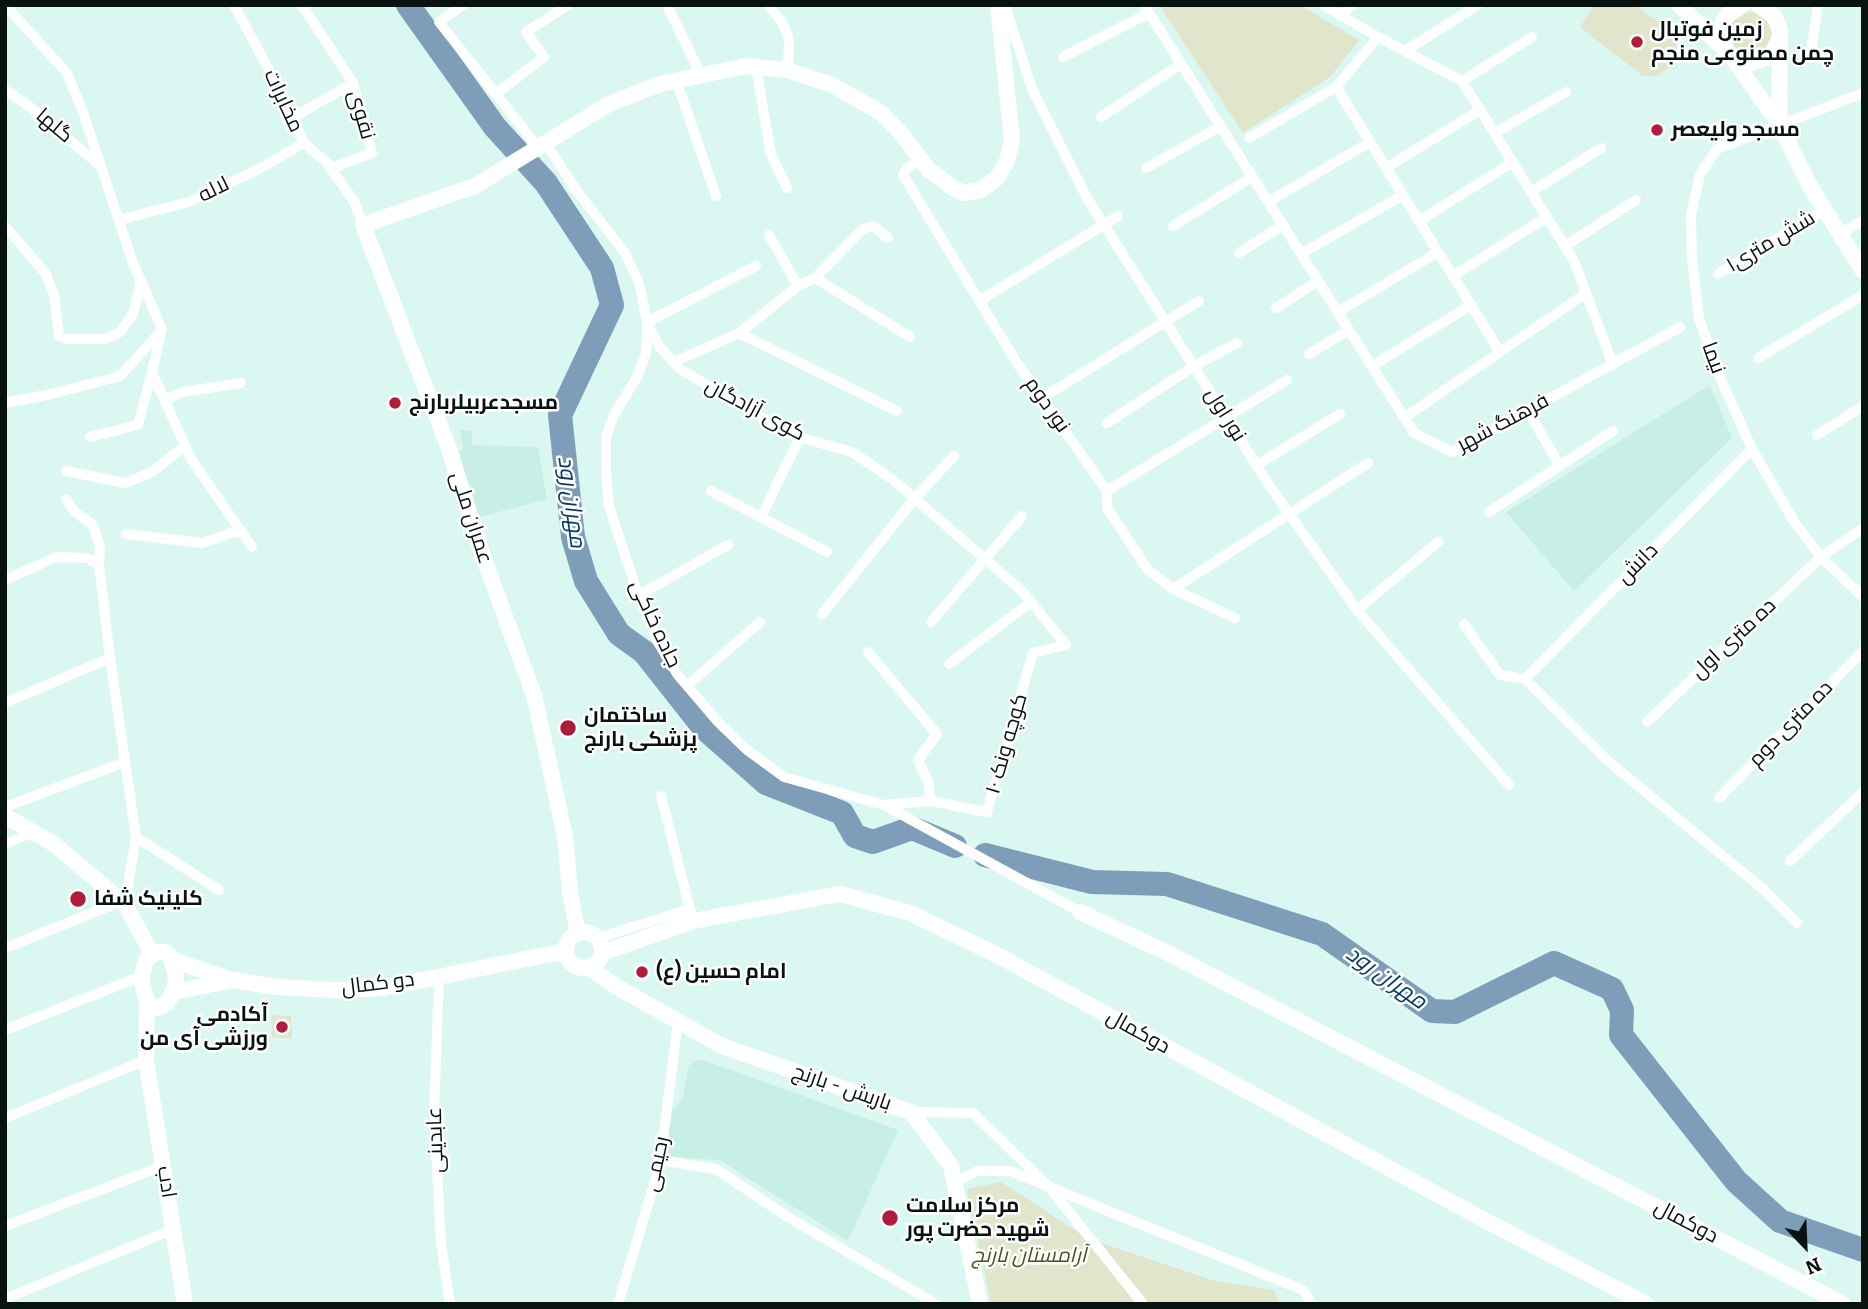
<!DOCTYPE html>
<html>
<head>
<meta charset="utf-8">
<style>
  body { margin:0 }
  #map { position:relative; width:1868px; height:1309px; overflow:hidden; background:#daf8f1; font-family:Bitter,serif }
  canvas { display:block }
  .frame { position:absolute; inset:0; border:7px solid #081310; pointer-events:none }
  .north { position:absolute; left:1770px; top:1211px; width:70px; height:70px; -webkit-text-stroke:5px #fff; paint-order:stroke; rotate:157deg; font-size:19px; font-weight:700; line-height:28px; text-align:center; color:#081310 }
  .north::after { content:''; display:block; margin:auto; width:24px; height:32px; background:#081310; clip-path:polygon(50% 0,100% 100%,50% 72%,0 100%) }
</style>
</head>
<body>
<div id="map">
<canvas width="1868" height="1309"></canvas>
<div class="frame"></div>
<div class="north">N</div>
</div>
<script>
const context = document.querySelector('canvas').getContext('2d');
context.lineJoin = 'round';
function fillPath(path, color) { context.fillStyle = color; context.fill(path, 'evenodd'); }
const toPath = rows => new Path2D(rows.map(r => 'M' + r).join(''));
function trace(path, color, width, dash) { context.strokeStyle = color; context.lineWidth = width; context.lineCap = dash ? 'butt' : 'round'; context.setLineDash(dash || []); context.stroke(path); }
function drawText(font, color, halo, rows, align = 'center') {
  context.font = font + ' Bitter,Cairo,serif'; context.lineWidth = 5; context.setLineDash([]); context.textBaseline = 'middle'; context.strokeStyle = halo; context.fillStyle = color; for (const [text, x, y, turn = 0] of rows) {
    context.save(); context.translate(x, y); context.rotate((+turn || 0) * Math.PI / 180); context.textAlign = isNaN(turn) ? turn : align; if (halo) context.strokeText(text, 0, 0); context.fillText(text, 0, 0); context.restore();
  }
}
fillPath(toPath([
  [1710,385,1732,438,1574,591,1506,512],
  [460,430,472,431,472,445,538,447,547,499,476,518,459,452,463,449],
  [700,1059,898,1130,848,1241,719,1160,664,1157,669,1113,682,1100,689,1065]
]), '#c7efe5');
fillPath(toPath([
  [1159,5,1300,5,1359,40,1330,77,1243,133],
  [1594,5,1635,5,1667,28,1677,48,1673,64,1658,76,1643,76,1580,27],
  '1729 33a21 21 0 1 1 42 0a21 21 0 1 1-42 0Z',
  [271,1015,291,1016,292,1039,272,1037],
  [1001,1182,1089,1239,1215,1281,1274,1290,1279,1304,991,1304,967,1189]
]), '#e1e5cc');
trace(toPath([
  [408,5,495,127,546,183,602,268,612,305,560,415,573,537,586,581,619,634,644,652,704,728,766,783,842,813,855,836,873,842,912,828,955,846],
  [985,855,1092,882,1167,884,1322,934,1432,1011,1455,1012,1554,963,1612,989,1622,1010,1621,1035,1736,1181,1780,1221,1863,1250]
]), '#7d9db8', 24);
trace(toPath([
  [5,5,67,73,84,115,133,263,162,329,152,372,191,459,252,547],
  [234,5,268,68,304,143,326,162,354,201,363,225],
  [302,5,353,83,372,153,330,169],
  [463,5,439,22,537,146],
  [667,5,701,75],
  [768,5,782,22,788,36,789,47,787,70],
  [1005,5,1032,89,1087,198,1269,485,1357,610,1509,785],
  [1144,5,1414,433,1452,452,1680,327],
  [1323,5,1378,37,1462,81,1574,261,1613,365],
  [1339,15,1353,5],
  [1378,37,1336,87,1500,352],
  [1405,51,1478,5],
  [1811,52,1818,5],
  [1063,57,1149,13],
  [756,67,771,154,787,188],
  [676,80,716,196],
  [1462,81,1532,37],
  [5,90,29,106,98,164],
  [1863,93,1717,149,1700,174,1691,216,1692,259,1699,318,1718,373,1752,449,1795,523,1821,557,1863,597],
  [496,94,544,57,526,32,568,5],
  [1101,117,1181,64],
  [292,118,353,83],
  [1495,133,1566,92],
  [1249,138,1336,87],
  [545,142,576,190,625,253,639,283,647,322,659,346,680,369,792,435,852,452,892,479,1022,591,1066,645,1033,653,987,812,930,801,884,805],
  [921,160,906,169,903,175,1017,363,1107,491,1107,508,1148,570,1173,589,1235,618],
  [1146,168,1221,126],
  [1386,168,1480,110],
  [1531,192,1601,148],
  [1268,202,1370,142],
  [119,220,189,202,257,170,304,143],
  [1419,221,1513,162],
  [5,226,46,274,54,295,59,336],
  [1173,226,1252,177],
  [1840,234,1863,220],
  [769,235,798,286],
  [1565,246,1636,200],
  [1239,253,1283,225],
  [1301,254,1403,195],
  [1718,274,1824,210],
  [1453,276,1547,217],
  [815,278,910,337],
  [979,301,1118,216],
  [1276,308,1318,281],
  [1338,312,1438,252],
  [647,322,756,266],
  [647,326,646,354,637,377,614,415,606,437,606,475,609,506,636,588,659,644,677,674,718,722,747,750,784,777,884,805,1080,912],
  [739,333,798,286,815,278,863,229,873,226,888,238],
  [65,339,105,339,120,332,133,314,141,281],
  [1309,354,1349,330],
  [1758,358,1863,295],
  [674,362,739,333,897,411],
  [1372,366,1471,305],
  [1042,398,1199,301],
  [165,400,183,392,241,383],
  [5,403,51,394,120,376,161,331],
  [1528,411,1560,466],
  [1404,418,1586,293],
  [1107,423,1194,366,1237,343],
  [1817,435,1863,406],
  [90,437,138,425,152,372],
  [1257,465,1340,414],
  [66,471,126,483,152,472,185,446],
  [711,491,827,552],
  [1107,491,1287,380],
  [66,499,75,512,93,525,100,547,99,565],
  [1489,512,1613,431],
  [761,517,800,437],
  [126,534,202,543,240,530],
  [5,580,56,557,87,558,99,565,110,658,136,837,125,904],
  [1173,589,1368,463],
  [639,595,728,545],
  [1357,610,1438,542],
  [822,614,915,498,954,456],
  [931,622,1022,516],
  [1464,624,1500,675,1525,679,1608,761,1763,889,1797,923],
  [868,652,937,734,918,760,929,784,930,801],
  [949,664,1031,602],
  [1525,679,1752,449],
  [687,686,760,622],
  [5,703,110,658],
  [1647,722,1821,557,1863,528],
  [661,796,693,921],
  [1719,798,1863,651],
  [5,807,125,762],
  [136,837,219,890],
  [5,844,34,832],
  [1790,861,1863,792],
  [597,938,690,909],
  [5,948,122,901],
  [439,976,434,1113,441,1243,450,1304],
  [5,1030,142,976],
  [911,1112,973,1113,1049,1187,1143,1304],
  [5,1118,146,1060],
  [660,1160,716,1169,788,1217,936,1304],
  [954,1182,978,1171,1010,1171,1303,1290,1312,1304],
  [5,1226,163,1166],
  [5,1299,174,1229],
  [618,1304,660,1164,678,1021]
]), '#fff', 10);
trace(toPath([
  [1679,5,1725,50],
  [1743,5,1728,15,1723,21,1721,36,1723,44,1731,56,1737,60,1751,63,1766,58,1772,53,1780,38,1780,30,1774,16,1758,5],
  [1731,56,1779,124,1811,188,1863,271],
  [1779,124,1780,42],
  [5,816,54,844,125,904,152,954],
  [1080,912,1170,954,1843,1304],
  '566 950a18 18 0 1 1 36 0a18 18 0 1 1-36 0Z',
  [578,933,570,893,565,836,534,695,485,562,449,449,363,225,475,186,609,104,660,84,746,66,787,70,832,85,880,112,901,133,929,170,953,188,964,193,981,190,997,178,1007,161,1012,140,998,5],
  [157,952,165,952,170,955,176,976,175,987,170,998,167,1003,158,1008,151,1007,147,1001,141,980,146,960,157,952],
  [602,953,693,921,840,894,910,913,999,956,1490,1223,1646,1304],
  [172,960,232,980,277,987,336,990,383,988,566,951],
  [589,968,617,987,722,1046,911,1112,951,1166,980,1304],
  [173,992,229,981],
  [147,1001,146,1060,185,1304]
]), '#fff', 16);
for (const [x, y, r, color] of [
  [1637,42,7,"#af1c3c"],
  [1657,130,7,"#af1c3c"],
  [395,403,7,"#af1c3c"],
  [568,728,9,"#af1c3c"],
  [78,899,9,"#af1c3c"],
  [642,972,7,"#af1c3c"],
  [282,1027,7,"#af1c3c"],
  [890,1218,9,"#af1c3c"]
]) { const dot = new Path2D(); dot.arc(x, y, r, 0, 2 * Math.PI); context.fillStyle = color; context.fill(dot); trace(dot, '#fff', 2.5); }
drawText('bold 21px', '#081310', '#fff', [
  ["زمین فوتبال",1651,30],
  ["چمن مصنوعی منجم",1651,54],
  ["مسجد ولیعصر",1671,130],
  ["مسجدعربیلربارنج",409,403],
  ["ساختمان",584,716],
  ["پزشکی بارنج",584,740],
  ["کلینیک شفا",94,899],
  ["امام حسین (ع)",656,972],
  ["آکادمی",268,1015,"right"],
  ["ورزشی آی من",268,1039,"right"],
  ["مرکز سلامت",906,1206],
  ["شهید حضرت پور",906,1230]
], 'left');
drawText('21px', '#081310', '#fff', [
  ["مخابرات",283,101,65],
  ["نقوی",361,115,74],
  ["گلها",54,126,40],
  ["لاله",214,190,-26],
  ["شش متری۱",1771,242,-31],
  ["نیما",1713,358,70],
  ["نور دوم",1047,405,55],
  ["کوی آزادگان",755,410,28],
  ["نور اول",1225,415,58],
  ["فرهنگ شهر",1503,423,-28],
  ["عمران ملی",471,518,72],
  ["دانش",1638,564,-45],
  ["جاده خاکی",655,624,65],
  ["ده متری اول",1734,639,-43],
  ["ده متری دوم",1791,724,-46],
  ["کوچه ونک ۱۰",1007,744,-74],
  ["دو کمال",378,984,-7],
  ["دوکمال",1138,1032,29],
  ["باریش - بارنج",842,1088,19],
  ["عابدینی",436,1140,-92],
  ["رحیمی",657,1164,-78],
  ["ادب",166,1182,81],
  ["دوکمال",1686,1222,28]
]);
drawText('italic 21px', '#4e5314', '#fff', [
  ["آرامستان بارنج",1029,1256]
]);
drawText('italic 23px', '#023c61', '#fff', [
  ["مهران رود",571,502,82],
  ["مهران رود",1386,978,35]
]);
</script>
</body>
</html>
